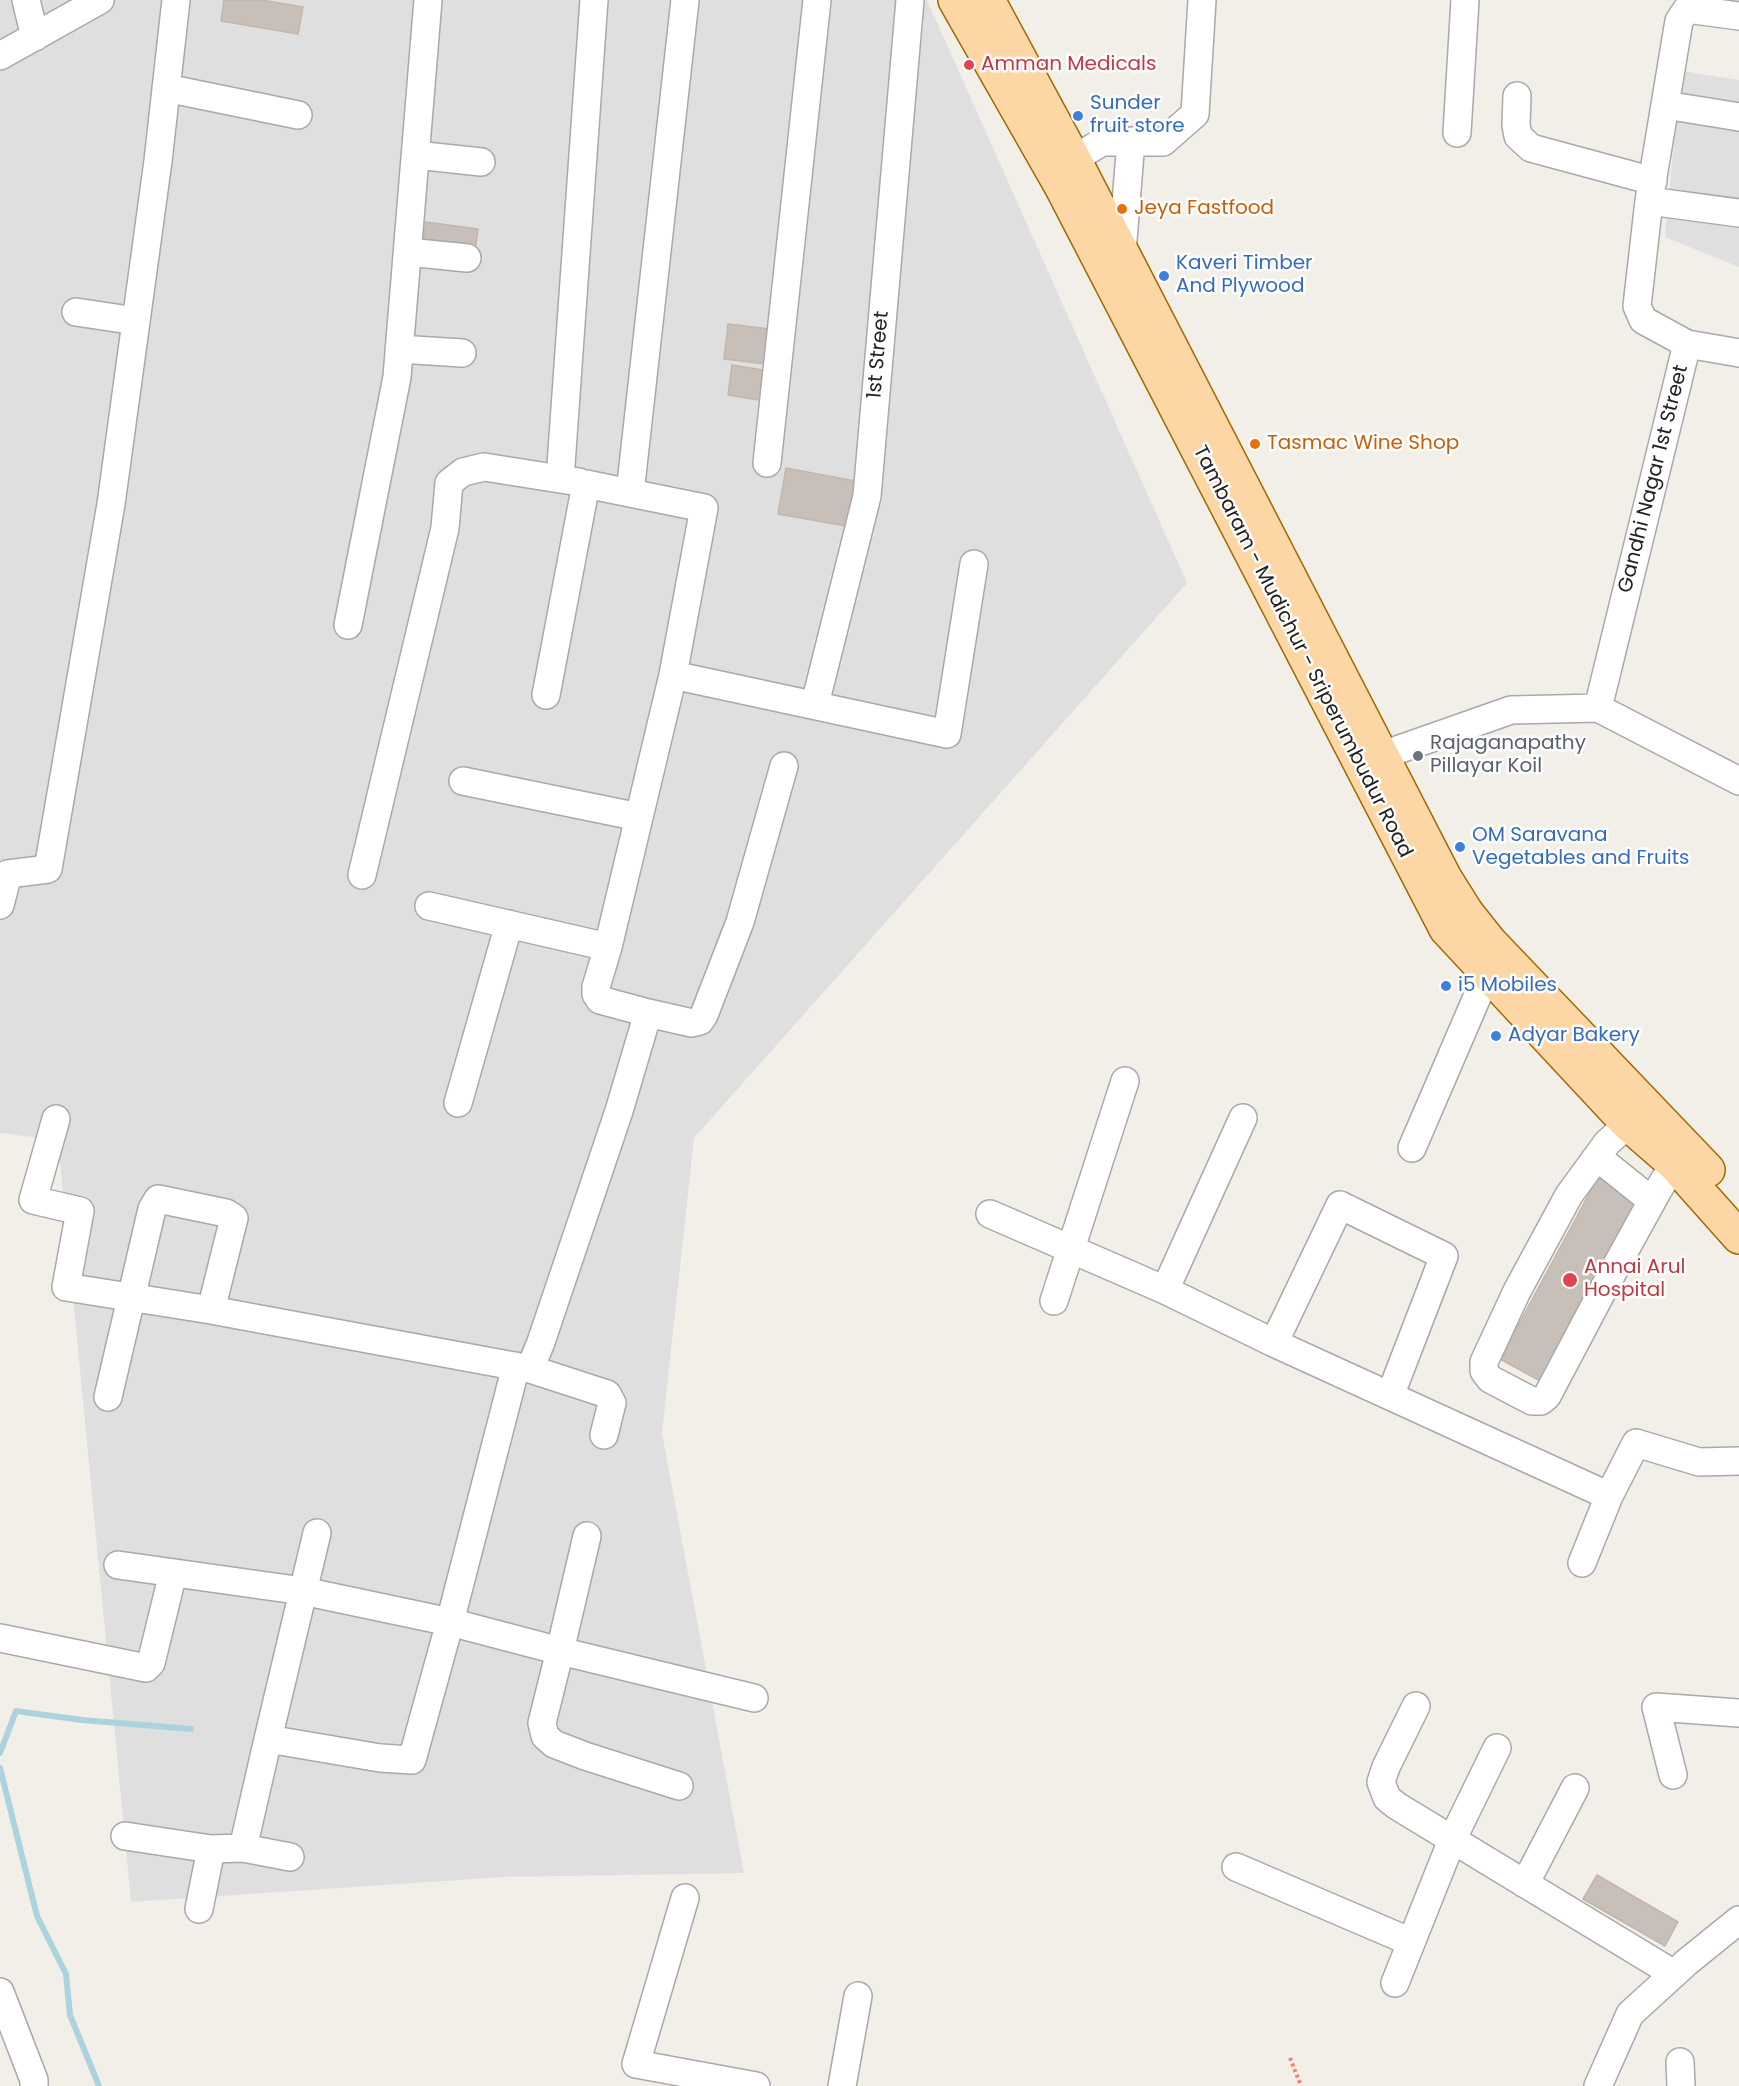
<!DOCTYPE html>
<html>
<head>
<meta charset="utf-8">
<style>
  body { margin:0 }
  canvas { display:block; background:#f2efe9 }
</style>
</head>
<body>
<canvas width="1739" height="2086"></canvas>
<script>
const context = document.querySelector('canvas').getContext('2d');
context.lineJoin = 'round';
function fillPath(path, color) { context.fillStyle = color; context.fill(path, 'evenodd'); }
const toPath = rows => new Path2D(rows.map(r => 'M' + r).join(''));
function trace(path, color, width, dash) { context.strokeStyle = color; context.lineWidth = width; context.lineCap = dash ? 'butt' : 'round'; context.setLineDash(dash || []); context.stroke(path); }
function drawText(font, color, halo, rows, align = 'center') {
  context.font = font + ' Poppins,sans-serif'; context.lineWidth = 5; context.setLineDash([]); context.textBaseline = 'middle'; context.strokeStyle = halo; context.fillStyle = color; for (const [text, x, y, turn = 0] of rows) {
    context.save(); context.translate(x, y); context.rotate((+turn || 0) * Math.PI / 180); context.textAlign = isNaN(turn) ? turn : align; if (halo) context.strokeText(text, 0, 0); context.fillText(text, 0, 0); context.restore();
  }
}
fillPath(toPath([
  [0,0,927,0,1187,583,694,1138,662,1433,744,1873,504,1877,131,1902,58,1140,0,1133],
  [1681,71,1739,80,1739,267,1665,237]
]), '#e0dfdf');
trace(toPath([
  [0,1753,16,1711,82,1720,191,1729],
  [0,1768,37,1916,66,1974,70,2015,99,2086]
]), '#aad3df', 6);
const building = toPath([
  [224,0,262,0,303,7,298,34,221,21,224,0],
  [426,222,478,229,475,251,423,243,426,222],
  [728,324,778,330,774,365,724,359,728,324],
  [732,365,769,371,765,401,728,395,732,365],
  [786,468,855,481,846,526,778,514,786,468],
  [1604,1166,1640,1200,1542,1382,1500,1359,1604,1166],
  [1597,1875,1678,1922,1665,1946,1583,1899,1597,1875]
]);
fillPath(building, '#c7bfb8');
trace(building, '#c4b6ab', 1.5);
const minor = toPath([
  [26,0,35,37],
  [1739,16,1687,9,1679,21,1649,201,1637,306,1643,320,1687,344,1739,353],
  [0,56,100,0],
  [166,88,298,115],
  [1517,96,1516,125,1518,136,1531,148,1653,181],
  [1665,105,1739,117],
  [1457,133,1465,0],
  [416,155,481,162],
  [1074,159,1102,142,1163,142,1195,114,1202,0],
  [1649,201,1739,213],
  [408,252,467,258],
  [1122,252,1131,141],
  [76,312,136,321],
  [399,349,462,353],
  [767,463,817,0],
  [579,482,560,479,594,0],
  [348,625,397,377,428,0],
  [673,675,947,734,974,564],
  [546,695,586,484,630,493,685,0],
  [815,704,867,496,910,0],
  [1598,708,1687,344],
  [1363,766,1383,755,1511,710,1598,708,1739,781],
  [463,781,639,817],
  [362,875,445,528,449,483,463,472,484,467,560,479],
  [0,905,8,874,48,869,111,504,158,161,176,0],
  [429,906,608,947],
  [648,1013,692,1023,700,1021,704,1015,740,922,784,766],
  [458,1103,509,924],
  [56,1119,33,1200,80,1211,66,1287,211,1310],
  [1628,1124,1607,1143,1569,1195,1517,1291,1484,1362,1484,1371,1490,1379,1532,1401,1541,1401,1547,1396,1603,1290,1657,1192,1674,1164],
  [1412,1148,1487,974],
  [1597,1157,1652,1201],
  [990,1214,1165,1290,1274,1343,1609,1496],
  [1165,1290,1243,1118],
  [1054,1301,1125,1081],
  [1274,1343,1340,1205,1444,1256,1390,1396],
  [530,1369,541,1342,619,1111,648,1013,600,1000,596,994,596,987,608,947,673,675,704,508,630,493],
  [108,1397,152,1209,158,1199,226,1213,234,1218,211,1310,530,1369,607,1394,612,1403,604,1435],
  [1582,1563,1609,1496,1636,1443,1699,1462,1739,1461],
  [118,1565,303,1591,450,1622,516,1366],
  [0,1638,146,1668,151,1663,173,1573],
  [1416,1706,1386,1767,1381,1782,1387,1798,1397,1806,1674,1974],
  [268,1739,317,1533],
  [1673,1775,1656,1707,1739,1713],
  [679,1786,585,1756,554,1744,545,1736,542,1723,560,1651,754,1698],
  [125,1836,211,1849,243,1848,268,1739,380,1758,412,1760,450,1622,560,1651,587,1536],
  [243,1848,290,1857],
  [1236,1867,1411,1942],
  [1525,1884,1575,1788],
  [685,1898,636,2064,756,2086],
  [199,1909,211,1849],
  [1395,1983,1452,1840,1497,1748],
  [0,1992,34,2080,34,2086],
  [1680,2062,1681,2086],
  [842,2086,858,1996],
  [1598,2086,1630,2014,1687,1962,1739,1920]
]);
const major = toPath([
  [955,0,1061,186,1446,929,1628,1124,1674,1164,1739,1237],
  [988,0,1074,159,1445,878,1467,913,1490,942,1708,1170]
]);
trace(minor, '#a9a9a9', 30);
trace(major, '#a06b00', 36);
trace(toPath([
  [1290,2058,1301,2086]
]), '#fa8072', 4, [3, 3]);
trace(minor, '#fff', 27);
trace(major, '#fcd6a4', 33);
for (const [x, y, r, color] of [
  [969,65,6,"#e0444e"],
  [1078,116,6,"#3f7fe0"],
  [1122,209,6,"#e8710a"],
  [1164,276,6,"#3f7fe0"],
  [1255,444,6,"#e8710a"],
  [1418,756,6,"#6b7280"],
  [1460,847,6,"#3f7fe0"],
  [1446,986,6,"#3f7fe0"],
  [1496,1036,6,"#3f7fe0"],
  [1570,1280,8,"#e0444e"]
]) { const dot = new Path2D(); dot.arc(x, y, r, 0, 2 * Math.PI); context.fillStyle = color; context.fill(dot); trace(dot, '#fff', 2); }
drawText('20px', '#be3a42', '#fff', [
  ["Amman Medicals",981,65],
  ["Annai Arul",1584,1268],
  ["Hospital",1584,1291]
], 'left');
drawText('20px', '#366cbe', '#fff', [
  ["Sunder",1090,104],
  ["fruit store",1090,127],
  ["Kaveri Timber",1176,264],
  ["And Plywood",1176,287],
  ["OM Saravana",1472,836],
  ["Vegetables and Fruits",1472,859],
  ["i5 Mobiles",1458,986],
  ["Adyar Bakery",1508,1036]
], 'left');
drawText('20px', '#c56008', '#fff', [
  ["Jeya Fastfood",1134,209],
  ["Tasmac Wine Shop",1267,444]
], 'left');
drawText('20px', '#222', '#fff', [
  ["1st Street",879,355,-85],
  ["Gandhi Nagar 1st Street",1654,479,-76],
  ["Tambaram - Mudichur - Sriperumbudur Road",1302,652,63]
]);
drawText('20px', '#5b616d', '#fff', [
  ["Rajaganapathy",1430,744],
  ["Pillayar Koil",1430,767]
], 'left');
</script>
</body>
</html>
